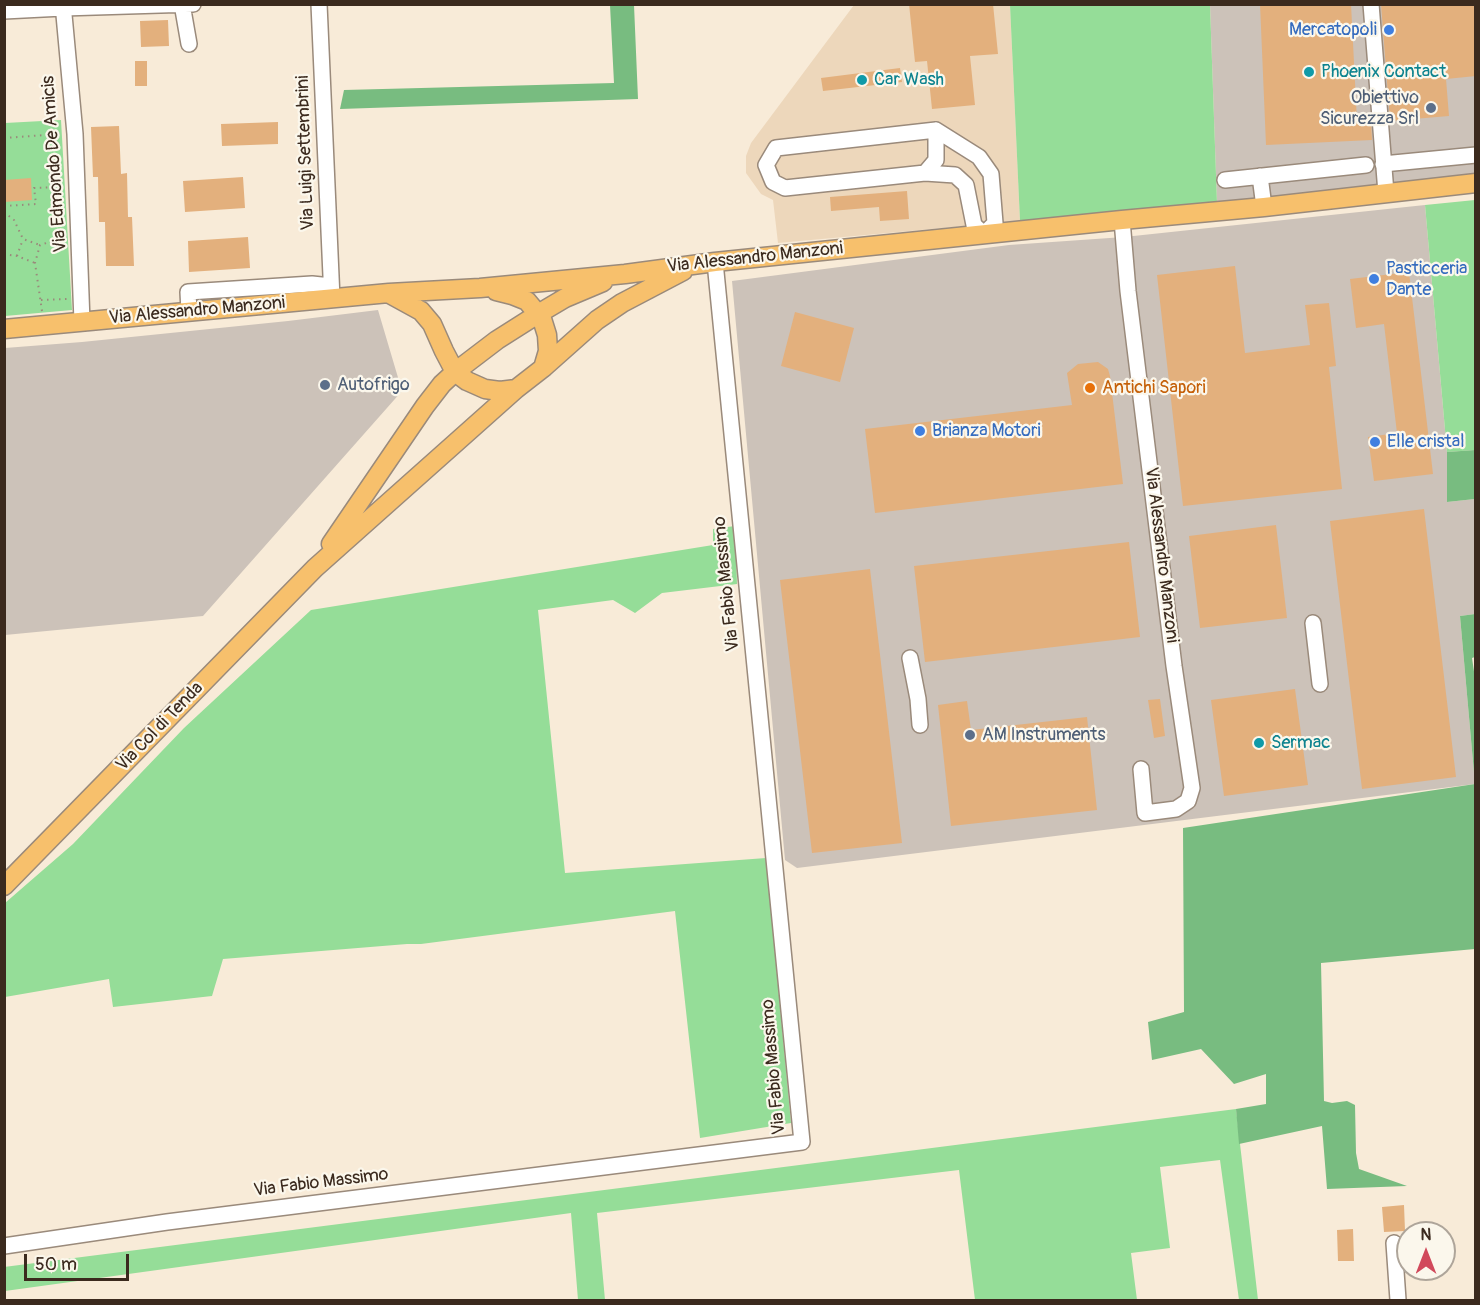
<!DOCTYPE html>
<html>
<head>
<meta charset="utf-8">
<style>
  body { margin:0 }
  #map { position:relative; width:1480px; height:1305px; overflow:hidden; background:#f8ebd8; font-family:Pangolin,sans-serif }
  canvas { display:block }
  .frame { position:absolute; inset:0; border:6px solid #3b2a1e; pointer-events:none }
  .north { position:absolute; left:1396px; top:1221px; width:60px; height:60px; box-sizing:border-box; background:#fbf7ec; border:2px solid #aea59a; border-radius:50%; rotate:0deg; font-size:16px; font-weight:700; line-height:24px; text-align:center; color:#3b2a1e }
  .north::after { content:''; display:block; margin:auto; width:21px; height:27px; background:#d1495b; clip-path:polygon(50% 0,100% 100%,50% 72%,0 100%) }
  .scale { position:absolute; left:24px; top:1254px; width:105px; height:27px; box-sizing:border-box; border:3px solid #3b2a1e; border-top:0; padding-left:8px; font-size:18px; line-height:21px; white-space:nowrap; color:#3b2a1e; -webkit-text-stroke:4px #fbf7ec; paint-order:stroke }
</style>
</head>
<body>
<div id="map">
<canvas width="1480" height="1305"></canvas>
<div class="frame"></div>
<div class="north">N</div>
<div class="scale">50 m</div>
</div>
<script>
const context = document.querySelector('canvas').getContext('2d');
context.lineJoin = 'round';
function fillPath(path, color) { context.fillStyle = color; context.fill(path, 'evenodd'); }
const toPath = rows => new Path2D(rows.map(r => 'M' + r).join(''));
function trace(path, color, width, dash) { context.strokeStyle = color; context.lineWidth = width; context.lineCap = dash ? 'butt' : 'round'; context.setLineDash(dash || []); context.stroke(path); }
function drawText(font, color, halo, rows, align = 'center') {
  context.font = font + ' Pangolin,sans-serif'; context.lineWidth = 4.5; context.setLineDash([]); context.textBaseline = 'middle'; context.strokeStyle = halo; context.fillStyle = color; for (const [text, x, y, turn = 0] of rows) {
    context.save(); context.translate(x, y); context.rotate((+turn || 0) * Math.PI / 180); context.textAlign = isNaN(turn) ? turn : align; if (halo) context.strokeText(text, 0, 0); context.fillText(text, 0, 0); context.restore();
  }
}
fillPath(toPath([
  [854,5,1010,5,1020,221,778,243,773,200,761,194,746,173,746,156,751,143]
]), '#edd7bb');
fillPath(toPath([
  [1210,5,1475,5,1475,179,1217,203],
  [1425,205,1447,452,1447,502,1475,499,1475,614,1460,616,1475,784,797,868,785,860,732,281,1009,245,1124,237],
  [378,310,402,391,203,616,5,635,5,348,82,342,288,321]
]), '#ccc2b9');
fillPath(toPath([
  [1010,5,1210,5,1217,203,1020,221],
  [61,120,72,310,5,316,5,123],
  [1475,200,1475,450,1447,452,1425,205],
  [735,526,737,584,662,593,635,613,613,600,538,610,565,873,766,858,791,1123,700,1138,675,911,421,944,407,944,223,959,212,996,113,1007,109,979,5,997,5,903,73,844,184,728,311,610,713,545,713,529],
  [1236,1109,1258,1300,1239,1300,1220,1160,1160,1167,1170,1248,1131,1253,1137,1300,975,1300,959,1170,597,1213,605,1300,578,1300,571,1213,5,1291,4,1267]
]), '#95dd98');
fillPath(toPath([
  [610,5,634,5,638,99,340,109,344,90,614,83],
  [1475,450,1475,499,1447,502,1447,452],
  [1475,614,1475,657,1472,658,1476,685,1475,949,1321,963,1324,1101,1332,1103,1347,1101,1355,1105,1356,1153,1359,1169,1407,1186,1327,1189,1322,1126,1239,1144,1236,1109,1266,1104,1266,1074,1234,1084,1201,1049,1152,1060,1148,1022,1184,1012,1183,828,1475,784,1460,616]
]), '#78bc80');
fillPath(toPath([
  [909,4,993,4,998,54,970,56,975,105,932,109,927,61,915,62],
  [1260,4,1351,4,1357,121,1371,121,1372,140,1266,145],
  [1381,4,1476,4,1476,76,1446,79,1449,116,1390,121],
  [168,20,169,46,141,47,140,21],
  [135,61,147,61,147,86,135,86],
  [900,68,902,82,823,91,821,78],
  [278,122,278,144,222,146,221,124],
  [119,126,121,174,127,173,128,217,132,217,134,266,106,266,105,222,99,222,98,177,93,177,91,127],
  [243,177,245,208,185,212,183,181],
  [31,178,32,200,4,202,4,180],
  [907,191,909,219,880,221,879,207,831,211,830,197],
  [248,237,250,268,189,272,188,241],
  [1235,266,1245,353,1310,345,1305,305,1329,303,1336,366,1329,367,1342,489,1183,506,1157,275],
  [1409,272,1433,474,1374,481,1368,437,1397,433,1384,324,1356,328,1350,279],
  [795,312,854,328,840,382,781,366],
  [1098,362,1108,369,1110,376,1123,484,875,513,865,429,1072,405,1067,373,1078,364],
  [1424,509,1456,777,1362,789,1330,521],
  [1276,525,1287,618,1200,628,1189,536],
  [1129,542,1140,637,925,662,914,566],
  [870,569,902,843,812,853,780,580],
  [1295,689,1308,785,1224,796,1211,700],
  [1160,699,1165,736,1154,738,1148,700],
  [967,701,971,730,1087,717,1097,810,951,826,938,705],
  [1404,1205,1405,1231,1384,1232,1382,1207],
  [1353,1229,1354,1261,1338,1261,1337,1230]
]), '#e3b07d');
const minor = toPath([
  [63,4,75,134,82,322],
  [182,4,189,44],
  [319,4,332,299],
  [1371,4,1386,193],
  [4,11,63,8,193,4],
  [1383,164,1476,155],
  [925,173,936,160,936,130,776,148,766,165,773,182,785,188,925,173,955,175,966,185,974,225,984,234,995,223,991,174,979,157,936,130],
  [1260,176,1264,207],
  [1225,180,1366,165],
  [1122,220,1128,291,1174,666,1192,788,1188,801,1176,809,1145,813,1141,769],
  [189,312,188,292,312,284,331,286],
  [1313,623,1320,684],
  [910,658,918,699,920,725],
  [1394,1243,1398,1300],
  [4,1246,167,1222,802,1142,715,262]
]);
const major = toPath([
  [496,291,512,295,527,301,542,319,547,335,548,351,543,368],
  [390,294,421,311,432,324,444,351,455,372,467,381,485,389,500,391,516,389],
  [4,329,389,293,480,288,625,274,715,262,1122,220,1264,207,1476,183],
  [331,544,425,406,442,384,455,372,497,340,538,314,565,298,603,282],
  [4,886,315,568,516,389,543,368,597,320,622,303,683,271]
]);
trace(minor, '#9a8a7b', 18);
trace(major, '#9a8a7b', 21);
trace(toPath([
  [4,138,60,134],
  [4,206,36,204,34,188,61,187],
  [4,212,14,220,23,239,40,245],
  [4,254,17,256,35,263],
  [17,256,23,239],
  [41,300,68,299],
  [42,311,35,263,40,245,56,240,65,239]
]), '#9a8a7b', 2, [1.5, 4.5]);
trace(minor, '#fff', 15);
trace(major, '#f7c06c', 18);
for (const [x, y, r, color] of [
  [1389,30,6,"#3f7fe0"],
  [1309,72,6,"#0f9aa8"],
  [862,80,6,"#0f9aa8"],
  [1431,108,6,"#5c6f8a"],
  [1374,279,6,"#3f7fe0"],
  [325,385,6,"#5c6f8a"],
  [1090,388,6,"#e8710a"],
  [920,431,6,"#3f7fe0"],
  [1375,442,6,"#3f7fe0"],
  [970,735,6,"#5c6f8a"],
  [1259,743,6,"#0f9aa8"]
]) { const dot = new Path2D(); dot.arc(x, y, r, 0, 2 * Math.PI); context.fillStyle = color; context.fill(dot); trace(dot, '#fbf7ec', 2); }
drawText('18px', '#366cbe', '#fbf7ec', [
  ["Mercatopoli",1377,30,"right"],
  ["Pasticceria",1386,269],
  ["Dante",1386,290],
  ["Brianza Motori",932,431],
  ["Elle cristal",1387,442]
], 'left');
drawText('18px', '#0d838f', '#fbf7ec', [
  ["Phoenix Contact",1321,72],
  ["Car Wash",874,80],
  ["Sermac",1271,743]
], 'left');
drawText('18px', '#4e5e75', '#fbf7ec', [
  ["Obiettivo",1419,98,"right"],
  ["Sicurezza Srl",1419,119,"right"],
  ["Autofrigo",337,385],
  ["AM Instruments",982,735]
], 'left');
drawText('18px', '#3b2a1e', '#fbf7ec', [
  ["Via Luigi Settembrini",306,153,-92],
  ["Via Edmondo De Amicis",55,164,-94],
  ["Via Alessandro Manzoni",755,258,-6],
  ["Via Alessandro Manzoni",197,311,-5],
  ["Via Alessandro Manzoni",1161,555,83],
  ["Via Fabio Massimo",727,584,-96],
  ["Via Col di Tenda",160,727,-46],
  ["Via Fabio Massimo",774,1067,-95],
  ["Via Fabio Massimo",321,1183,-7]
]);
drawText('18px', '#c56008', '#fbf7ec', [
  ["Antichi Sapori",1102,388]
], 'left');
</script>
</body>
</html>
